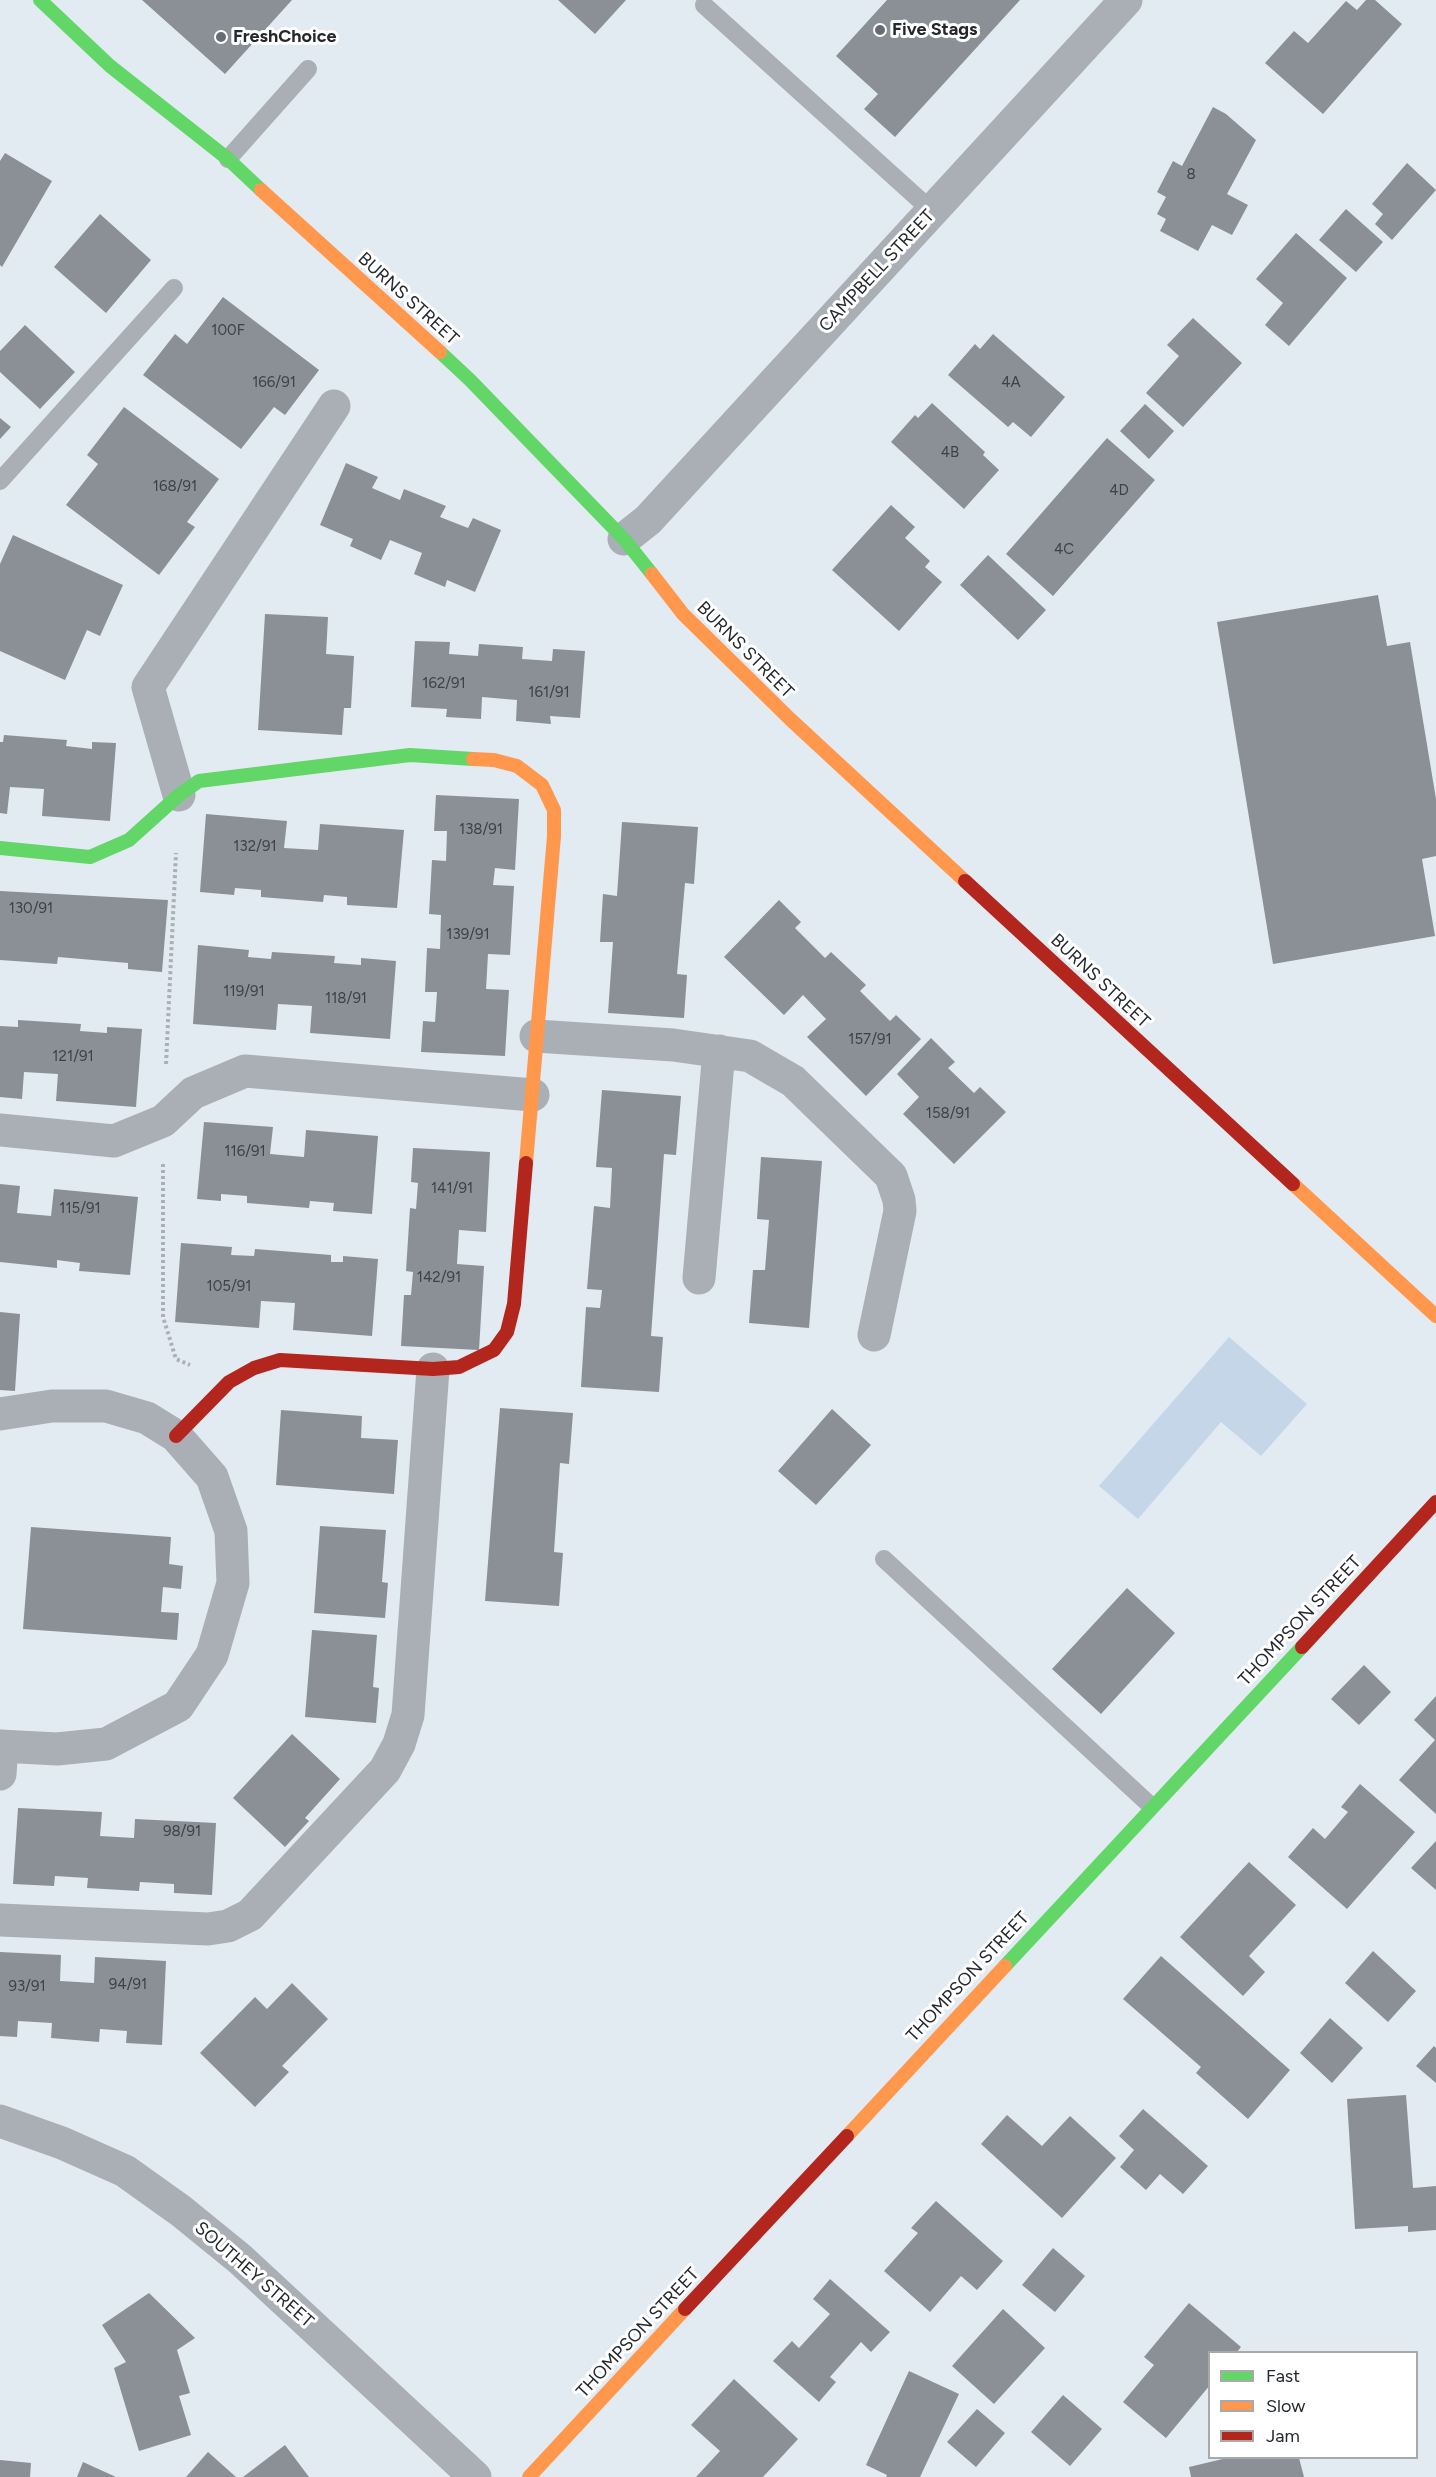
<!DOCTYPE html>
<html>
<head>
<meta charset="utf-8">
<style>
  body { margin:0 }
  #map { position:relative; width:1436px; height:2477px; overflow:hidden; background:#e2eaf2; font-family:Figtree,sans-serif }
  canvas { display:block }
  .legend { position:absolute; left:1208px; top:2351px; width:210px; height:108px; box-sizing:border-box; background:#fff; border:2px solid #a7a9ab; margin:0; padding:8px 10px; list-style:none; font-size:18px; color:#23282d }
  .legend li { display:flex; align-items:center; gap:12px; height:30px }
  .legend b { width:30px; border:2px solid #a7a9ab }
</style>
</head>
<body>
<div id="map">
<canvas width="1436" height="2477"></canvas>
<ul class="legend">
<li><b style="height:8px;background:#63d668"></b>Fast</li>
<li><b style="height:8px;background:#ff974d"></b>Slow</li>
<li><b style="height:8px;background:#b3261e"></b>Jam</li>
</ul>
</div>
<script>
const context = document.querySelector('canvas').getContext('2d');
context.lineJoin = 'round';
function fillPath(path, color) { context.fillStyle = color; context.fill(path, 'evenodd'); }
const toPath = rows => new Path2D(rows.map(r => 'M' + r).join(''));
function trace(path, color, width, dash) { context.strokeStyle = color; context.lineWidth = width; context.lineCap = dash ? 'butt' : 'round'; context.setLineDash(dash || []); context.stroke(path); }
function drawText(font, color, halo, rows, align = 'center') {
  context.font = font + ' Figtree,sans-serif'; context.lineWidth = 6; context.setLineDash([]); context.textBaseline = 'middle'; context.strokeStyle = halo; context.fillStyle = color; for (const [text, x, y, turn = 0] of rows) {
    context.save(); context.translate(x, y); context.rotate((+turn || 0) * Math.PI / 180); context.textAlign = isNaN(turn) ? turn : align; if (halo) context.strokeText(text, 0, 0); context.fillText(text, 0, 0); context.restore();
  }
}
fillPath(toPath([
  [1229,1337,1307,1404,1261,1456,1221,1422,1138,1519,1099,1486]
]), '#c5d6e9');
fillPath(toPath([
  [142,0,292,0,225,74],
  [558,0,626,0,595,34],
  [887,0,1020,0,895,137,864,109,878,94,836,56],
  [1366,0,1375,0,1402,24,1323,114,1265,63,1294,31,1308,43,1346,1,1357,10],
  [1213,107,1226,114,1256,140,1227,194,1248,205,1232,235,1212,225,1198,251,1160,231,1166,219,1157,214,1166,197,1157,192,1173,161,1182,166],
  [5,153,52,181,2,267,0,265,0,161],
  [1407,163,1436,190,1392,240,1375,224,1383,214,1372,204],
  [1346,209,1383,242,1356,272,1319,240],
  [100,214,151,260,106,313,54,267],
  [1296,233,1347,278,1289,346,1265,325,1283,303,1256,279],
  [223,297,319,370,285,415,274,407,241,449,143,375,175,334,187,344],
  [1193,318,1242,363,1183,427,1146,393,1179,356,1167,345],
  [25,325,75,372,40,409,0,372,0,351],
  [993,334,1065,397,1031,437,1013,422,1008,427,948,375,975,344,980,349],
  [932,403,985,452,983,455,999,470,964,509,891,442,915,415,918,418],
  [1145,404,1174,431,1149,459,1120,431],
  [124,407,219,479,187,522,195,527,159,575,66,505,98,464,87,455],
  [0,418,11,427,0,439],
  [1107,438,1155,480,1053,596,1006,554],
  [346,463,378,477,372,488,400,500,404,489,446,506,440,517,468,528,473,518,501,530,475,592,447,580,445,587,414,574,422,553,390,540,381,560,350,546,353,539,320,525],
  [891,505,915,527,905,538,930,561,925,567,942,582,899,631,832,570],
  [13,535,123,585,100,636,87,630,65,680,0,651,0,564],
  [988,555,1046,610,1018,640,960,585],
  [1378,595,1387,646,1410,642,1436,799,1436,856,1422,859,1435,936,1273,964,1217,622],
  [265,614,328,617,326,654,354,656,351,708,344,708,342,735,258,730],
  [415,641,450,642,449,654,478,656,479,644,523,647,522,659,552,661,553,649,585,651,580,718,550,716,551,724,516,721,517,700,482,697,481,719,446,717,447,709,411,707],
  [4,735,67,740,66,746,92,749,92,742,116,743,110,821,42,816,44,789,10,787,7,814,0,813,0,742,3,742],
  [436,795,519,799,515,870,495,868,493,885,514,886,510,955,488,954,486,989,509,990,505,1056,421,1052,423,1021,435,1022,437,992,425,992,427,948,440,949,441,915,429,914,432,860,446,861,447,831,434,831],
  [206,814,287,821,284,848,318,850,320,824,404,830,397,908,347,905,347,897,324,895,323,902,261,897,261,890,235,888,234,895,200,892],
  [622,822,698,827,694,884,685,883,677,974,687,975,684,1018,608,1013,613,942,600,942,603,894,617,896],
  [0,891,168,900,162,972,128,969,128,963,58,957,57,964,0,960],
  [779,900,801,922,795,928,825,958,831,952,866,985,860,991,890,1021,896,1015,921,1039,866,1096,807,1037,826,1019,803,995,784,1015,724,957],
  [198,945,249,950,248,957,271,959,272,952,335,956,334,963,361,965,361,958,396,961,390,1039,310,1033,312,1006,278,1004,276,1030,193,1024],
  [18,1020,81,1024,80,1031,107,1033,107,1027,142,1029,136,1107,56,1101,58,1074,24,1072,22,1099,0,1097,0,1026,18,1027],
  [931,1038,955,1062,948,1068,974,1093,980,1087,1006,1112,954,1164,903,1114,919,1097,897,1074],
  [602,1090,681,1096,676,1155,664,1154,651,1336,663,1337,659,1392,581,1387,586,1307,600,1308,602,1290,587,1289,594,1206,610,1208,612,1168,596,1167],
  [204,1122,273,1127,270,1154,304,1157,306,1130,378,1136,372,1214,333,1211,334,1203,310,1201,309,1208,247,1203,247,1196,221,1194,221,1201,197,1199],
  [413,1148,490,1152,486,1232,459,1230,457,1264,484,1266,479,1350,401,1346,404,1295,411,1295,413,1272,406,1271,410,1208,416,1209,418,1183,411,1182],
  [761,1157,822,1161,809,1328,749,1323,753,1270,765,1270,769,1220,757,1219],
  [0,1184,20,1186,17,1213,51,1216,54,1189,138,1197,130,1275,79,1271,80,1263,57,1260,57,1268,0,1262],
  [181,1243,232,1247,231,1255,254,1256,255,1249,331,1255,331,1262,343,1262,343,1256,378,1259,372,1336,293,1330,295,1303,261,1301,259,1328,175,1322],
  [0,1312,20,1314,15,1391,0,1390],
  [500,1408,573,1413,569,1464,560,1463,554,1552,563,1553,559,1606,485,1601],
  [832,1409,871,1445,816,1505,778,1471],
  [281,1410,362,1416,361,1438,398,1440,394,1494,276,1485],
  [320,1526,386,1530,382,1582,388,1583,385,1618,314,1613],
  [31,1527,171,1537,169,1564,183,1566,181,1589,163,1587,161,1612,179,1613,177,1640,23,1629],
  [1127,1588,1175,1633,1101,1714,1052,1669],
  [312,1630,377,1635,373,1687,379,1688,376,1723,305,1717],
  [1364,1665,1391,1692,1359,1725,1331,1699],
  [1436,1696,1436,1814,1399,1780,1435,1740,1414,1720],
  [292,1734,340,1779,305,1818,309,1821,285,1847,233,1798],
  [1360,1784,1415,1832,1347,1909,1288,1857,1313,1828,1325,1839,1348,1812,1341,1807],
  [18,1808,102,1812,100,1836,134,1838,135,1819,216,1823,212,1895,174,1893,174,1884,140,1882,139,1891,87,1888,88,1878,55,1876,54,1886,13,1884],
  [1436,1841,1436,1890,1411,1868],
  [1249,1862,1296,1905,1249,1956,1265,1972,1243,1996,1180,1937],
  [1373,1951,1416,1991,1388,2022,1345,1983],
  [0,1952,61,1955,60,1981,94,1983,95,1957,166,1961,162,2045,126,2043,127,2031,100,2029,99,2042,51,2038,52,2023,18,2021,17,2037,0,2036],
  [1161,1956,1290,2070,1248,2119,1196,2073,1201,2067,1123,1999],
  [292,1983,328,2019,282,2066,289,2072,255,2107,200,2053,255,1997,267,2009],
  [1330,2018,1363,2048,1332,2083,1300,2053],
  [1434,2046,1436,2048,1436,2083,1416,2066],
  [1406,2095,1413,2188,1436,2186,1436,2230,1408,2232,1408,2226,1355,2229,1347,2099],
  [1143,2109,1208,2166,1183,2194,1160,2174,1146,2190,1120,2167,1134,2150,1119,2136],
  [1007,2115,1042,2146,1070,2116,1116,2158,1062,2218,981,2144],
  [936,2201,1003,2261,977,2290,961,2276,930,2312,884,2271,918,2233,911,2228],
  [1053,2248,1085,2276,1055,2312,1022,2285],
  [830,2279,890,2332,871,2352,861,2342,830,2377,836,2382,819,2402,773,2361,792,2341,799,2348,830,2314,813,2299],
  [149,2293,195,2338,177,2350,190,2393,179,2396,191,2435,139,2451,114,2368,126,2362,102,2325],
  [1189,2303,1241,2347,1237,2352,1210,2352,1210,2385,1166,2438,1123,2402,1154,2365,1144,2357],
  [1003,2309,1045,2348,994,2404,952,2366],
  [909,2371,959,2394,920,2477,886,2477,887,2475,866,2465],
  [734,2379,798,2439,763,2477,696,2477,720,2451,691,2425],
  [1063,2395,1102,2429,1070,2466,1031,2432],
  [977,2409,1005,2433,976,2467,947,2442],
  [285,2445,309,2477,243,2477],
  [208,2452,236,2477,186,2477],
  [1227,2458,1299,2458,1304,2477,1191,2477,1189,2467],
  [0,2460,31,2463,30,2477,0,2477],
  [83,2462,116,2477,77,2477]
]), '#8a9096');
trace(toPath([
  [166,1064,176,853],
  [163,1164,163,1317,176,1359,190,1365]
]), '#abb0b6', 4, [3, 3]);
trace(toPath([
  [704,5,932,211],
  [228,159,308,69],
  [0,481,174,288],
  [884,1559,1151,1806]
]), '#aaafb5', 18);
trace(toPath([
  [624,539,648,520,1126,0],
  [179,795,148,687,334,406],
  [536,1036,673,1045,750,1056,793,1081,891,1176,899,1200,900,1211,874,1335],
  [0,1130,114,1141,163,1121,193,1093,245,1071,533,1095],
  [699,1278,719,1051],
  [0,1414,52,1406,106,1406,147,1418,176,1436,212,1477,231,1531,233,1583,212,1655,178,1706,106,1744,57,1749,0,1746],
  [0,1774,2,1746],
  [0,1920,208,1929,228,1926,250,1915,385,1770,399,1744,408,1715,433,1369],
  [0,2121,62,2143,125,2171,181,2211,240,2259,475,2477]
]), '#aaafb5', 33);
trace(toPath([
  [40,0,110,66,228,159,261,190],
  [440,352,470,380,624,539,652,574],
  [0,848,90,857,129,840,179,795,199,781,410,755,473,759],
  [1005,1966,1302,1647]
]), '#63d668', 14);
trace(toPath([
  [261,190,440,352],
  [652,574,683,614,790,719,965,881],
  [473,759,494,760,517,766,542,785,554,810,554,836,526,1163],
  [1293,1184,1436,1316],
  [847,2136,1005,1966],
  [529,2477,685,2309]
]), '#ff974d', 14);
trace(toPath([
  [965,881,1293,1184],
  [176,1436,229,1382,254,1368,280,1360,433,1369,459,1367,494,1350,507,1332,514,1304,526,1163],
  [1302,1647,1436,1502],
  [685,2309,847,2136]
]), '#b3261e', 14);
for (const [x, y, r, color] of [
  [880,30,6,"#666c72"],
  [221,37,6,"#666c72"]
]) { const dot = new Path2D(); dot.arc(x, y, r, 0, 2 * Math.PI); context.fillStyle = color; context.fill(dot); trace(dot, '#fff', 2); }
drawText('15px', '#3d4247', null, [
  ["8",1191,175],
  ["100F",228,331],
  ["166/91",274,383],
  ["4A",1011,383],
  ["4B",950,453],
  ["168/91",175,487],
  ["4D",1119,491],
  ["4C",1064,550],
  ["162/91",444,684],
  ["161/91",549,693],
  ["138/91",481,830],
  ["132/91",255,847],
  ["130/91",31,909],
  ["139/91",468,935],
  ["119/91",244,992],
  ["118/91",346,999],
  ["157/91",870,1040],
  ["121/91",73,1057],
  ["158/91",948,1114],
  ["116/91",245,1152],
  ["141/91",452,1189],
  ["115/91",80,1209],
  ["142/91",439,1278],
  ["105/91",229,1287],
  ["98/91",182,1832],
  ["94/91",128,1985],
  ["93/91",27,1987]
]);
drawText('bold 18px', '#23282d', '#fff', [
  ["Five Stags",892,30],
  ["FreshChoice",233,37]
], 'left');
drawText('18px', '#23282d', '#fff', [
  ["CAMPBELL STREET",877,271,-47],
  ["BURNS STREET",408,299,42],
  ["BURNS STREET",745,650,45],
  ["BURNS STREET",1100,981,43],
  ["THOMPSON STREET",1300,1621,-47],
  ["THOMPSON STREET",968,1977,-47],
  ["SOUTHEY STREET",254,2275,41],
  ["THOMPSON STREET",638,2333,-47]
]);
</script>
</body>
</html>
